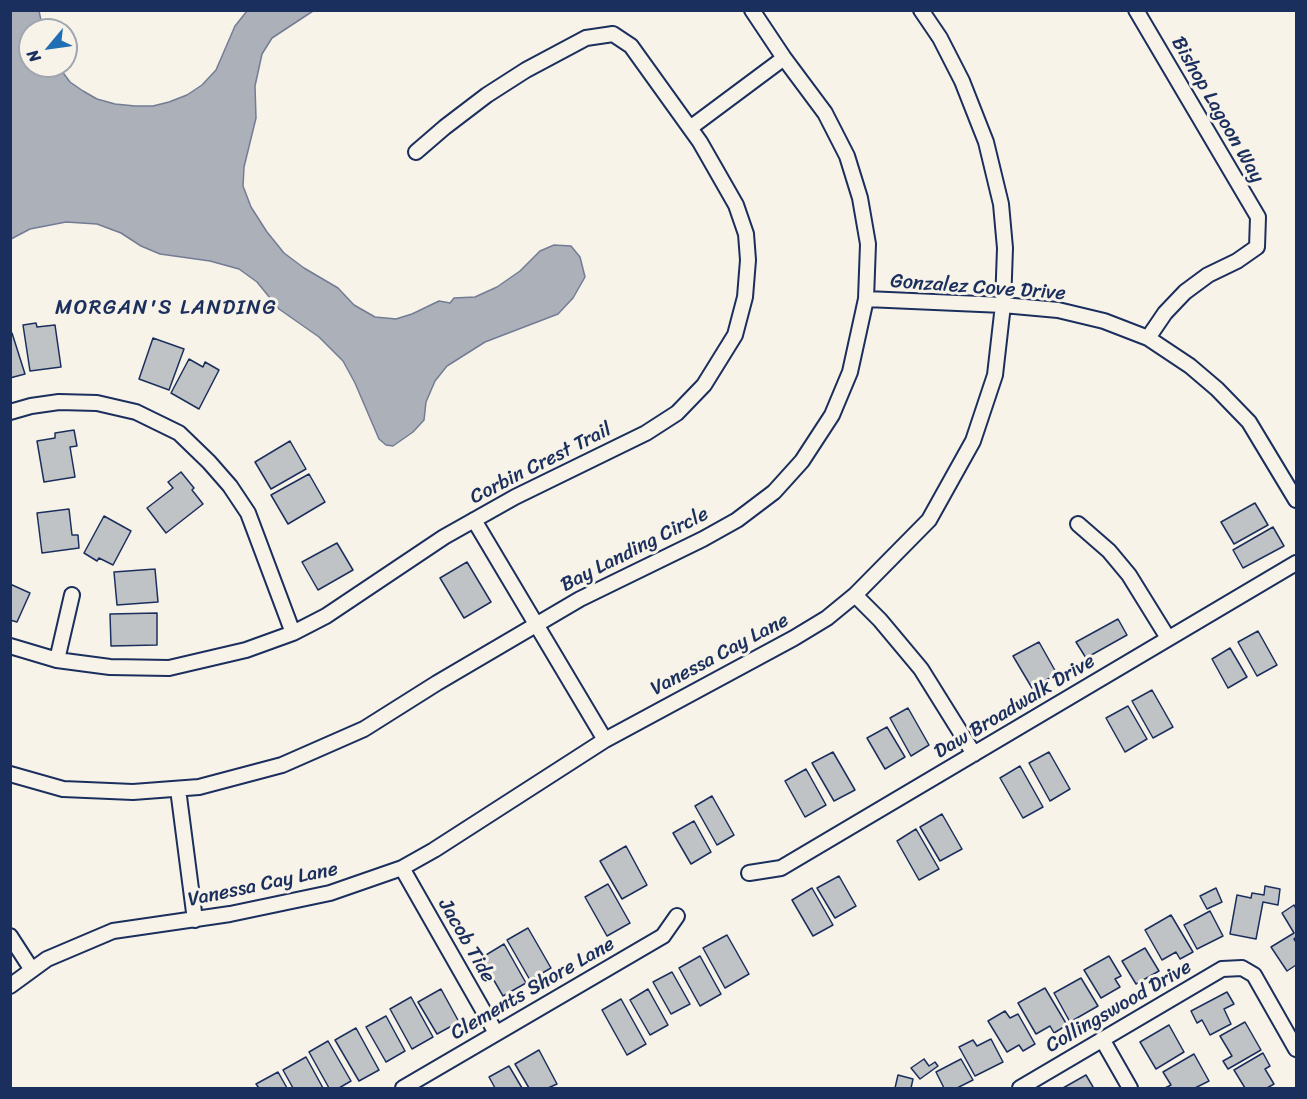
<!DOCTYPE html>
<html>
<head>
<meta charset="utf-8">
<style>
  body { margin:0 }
  #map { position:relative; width:1307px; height:1099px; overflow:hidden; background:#f7f3e8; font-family:Sriracha,sans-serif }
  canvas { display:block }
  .frame { position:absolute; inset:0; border:12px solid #1b2f5e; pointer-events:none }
  .north { position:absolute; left:18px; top:18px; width:60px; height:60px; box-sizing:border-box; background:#f7f3e8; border:2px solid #9fa5b1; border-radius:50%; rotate:241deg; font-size:16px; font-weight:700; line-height:24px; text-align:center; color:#1b2f5e }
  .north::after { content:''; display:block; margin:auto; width:21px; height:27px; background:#1f6fb2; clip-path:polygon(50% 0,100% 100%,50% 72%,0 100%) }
</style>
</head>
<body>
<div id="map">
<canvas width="1307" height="1099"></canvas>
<div class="frame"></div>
<div class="north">N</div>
</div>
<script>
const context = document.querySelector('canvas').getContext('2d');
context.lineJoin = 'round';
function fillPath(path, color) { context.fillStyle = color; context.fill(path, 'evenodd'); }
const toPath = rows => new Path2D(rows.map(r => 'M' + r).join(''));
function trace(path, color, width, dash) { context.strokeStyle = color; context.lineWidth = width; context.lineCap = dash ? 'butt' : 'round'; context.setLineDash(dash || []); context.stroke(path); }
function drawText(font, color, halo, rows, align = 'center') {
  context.font = font + ' Sriracha,sans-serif'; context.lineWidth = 6; context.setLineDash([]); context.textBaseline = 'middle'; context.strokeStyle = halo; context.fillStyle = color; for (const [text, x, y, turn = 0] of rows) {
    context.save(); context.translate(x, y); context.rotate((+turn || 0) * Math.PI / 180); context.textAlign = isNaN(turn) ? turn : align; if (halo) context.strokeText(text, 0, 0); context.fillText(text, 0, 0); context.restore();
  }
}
const water = toPath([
  [11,10,39,11,43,30,30,30,30,66,58,66,70,82,83,91,97,99,115,104,135,106,153,106,169,102,187,95,202,85,216,70,235,26,247,11,313,11,272,38,262,54,255,86,256,118,244,167,243,186,251,207,267,232,284,253,304,268,338,288,354,305,375,317,396,319,412,314,439,301,450,303,454,298,475,297,497,287,520,271,540,251,554,245,571,246,580,257,585,277,573,298,558,314,485,342,447,366,435,381,426,402,424,420,413,432,393,446,386,445,379,439,355,383,343,361,319,337,279,309,257,282,239,269,210,261,160,254,141,246,121,233,97,224,66,222,30,229,11,239,11,10]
]);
fillPath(water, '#acb0b9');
trace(water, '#727c95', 1.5);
const building = toPath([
  [36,323,37,327,55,325,61,367,30,371,23,325,36,323],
  [12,333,25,374,10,378,10,334,12,333],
  [153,338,184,349,169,390,139,379,153,338],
  [189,359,203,367,205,362,219,370,199,409,171,393,189,359],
  [74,430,77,446,70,447,75,477,44,482,37,441,55,438,55,433,74,430],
  [290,441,306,469,271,489,255,462,290,441],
  [181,472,194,488,192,490,203,504,166,533,147,508,173,488,168,482,181,472],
  [309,474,325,502,288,524,271,495,309,474],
  [1255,503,1268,525,1234,544,1221,522,1255,503],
  [69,509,72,535,78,535,79,548,42,553,37,513,69,509],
  [104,516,131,531,113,565,99,558,97,561,84,553,104,516],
  [1273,527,1284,546,1243,568,1233,550,1273,527],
  [337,543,353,570,318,590,302,562,337,543],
  [467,562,491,602,464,618,440,578,467,562],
  [155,569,158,602,117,605,114,572,155,569],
  [10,584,30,593,17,622,10,620,10,584],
  [157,613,157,645,111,646,110,614,157,613],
  [1118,619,1127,635,1086,658,1076,642,1118,619],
  [1258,631,1277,665,1257,676,1238,642,1258,631],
  [1039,642,1057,674,1032,688,1013,656,1039,642],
  [1230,648,1247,677,1228,688,1212,659,1230,648],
  [1152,690,1173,727,1153,738,1132,701,1152,690],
  [1128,706,1147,739,1125,752,1106,718,1128,706],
  [908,708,929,745,911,756,890,718,908,708],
  [887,727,905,757,885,769,867,738,887,727],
  [833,752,855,790,834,801,812,763,833,752],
  [1049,752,1070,789,1050,801,1029,763,1049,752],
  [1020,766,1043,807,1023,818,1000,778,1020,766],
  [806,769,826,805,805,817,785,781,806,769],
  [712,796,734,835,717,845,695,806,712,796],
  [942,814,962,849,940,861,920,827,942,814],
  [694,821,711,852,691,864,673,833,694,821],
  [916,829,939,869,919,880,897,841,916,829],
  [626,846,647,885,622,899,600,861,626,846],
  [839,876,856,906,835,918,817,888,839,876],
  [608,884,630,923,607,936,585,897,608,884],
  [1265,886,1280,889,1278,905,1263,902,1256,939,1230,934,1237,895,1251,898,1252,893,1264,895,1265,886],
  [812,888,833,925,813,936,792,900,812,888],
  [1216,888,1222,902,1207,909,1200,896,1216,888],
  [1294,905,1296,909,1296,937,1294,939,1296,942,1296,965,1287,971,1271,947,1294,933,1282,913,1294,905],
  [1210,911,1223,936,1197,949,1184,925,1210,911],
  [1171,915,1193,952,1180,959,1176,952,1162,960,1145,930,1171,915],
  [528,928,551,968,530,980,507,940,528,928],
  [727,935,749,974,725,988,703,948,727,935],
  [504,944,526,983,503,996,481,958,504,944],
  [1145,948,1159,971,1136,984,1122,961,1145,948],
  [700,956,721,994,700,1006,679,968,700,956],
  [1109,956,1121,976,1115,979,1120,987,1101,998,1084,970,1109,956],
  [672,972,690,1004,671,1014,653,982,672,972],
  [1081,978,1098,1006,1070,1022,1054,993,1081,978],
  [1045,988,1067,1025,1054,1033,1050,1026,1036,1034,1018,1003,1045,988],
  [441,989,459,1022,437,1034,418,1002,441,989],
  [648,989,668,1025,650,1035,630,1000,648,989],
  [1227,992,1234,1004,1224,1009,1231,1024,1210,1035,1202,1020,1197,1023,1191,1011,1227,992],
  [411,997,433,1037,412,1049,390,1009,411,997],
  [621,999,646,1044,627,1055,602,1010,621,999],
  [1005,1011,1010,1018,1018,1014,1035,1044,1023,1051,1019,1045,1007,1052,988,1021,1005,1011],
  [386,1016,405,1051,386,1062,366,1027,386,1016],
  [1245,1022,1261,1050,1228,1069,1223,1061,1232,1056,1220,1036,1245,1022],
  [1169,1025,1184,1052,1156,1069,1140,1042,1169,1025],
  [356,1028,379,1070,359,1081,335,1040,356,1028],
  [991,1039,1003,1062,975,1076,959,1047,973,1040,977,1046,991,1039],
  [328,1041,351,1081,339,1088,329,1088,309,1052,328,1041],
  [539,1050,557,1084,548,1088,529,1088,515,1064,539,1050],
  [1263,1053,1270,1066,1265,1069,1274,1084,1267,1088,1245,1088,1234,1070,1263,1053],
  [1194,1054,1209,1081,1195,1088,1165,1088,1171,1085,1163,1072,1194,1054],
  [306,1057,323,1088,293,1088,283,1070,306,1057],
  [924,1059,929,1066,935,1062,938,1066,920,1079,911,1068,924,1059],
  [961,1059,973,1080,957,1088,944,1088,936,1072,961,1059],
  [509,1066,522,1088,495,1088,489,1077,509,1066],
  [278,1072,287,1088,259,1088,256,1084,278,1072],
  [898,1075,913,1079,911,1088,895,1088,898,1075],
  [1086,1075,1093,1087,1091,1088,1063,1088,1086,1075]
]);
fillPath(building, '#c0c3c5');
trace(building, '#1b2f5e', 1.5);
const minor = toPath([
  [1136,10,1258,217,1257,247,1237,261,1208,275,1185,292,1165,313,1148,338],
  [690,128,784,58],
  [866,299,1003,305,1058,310,1104,321,1148,338,1190,366,1217,389,1249,422,1296,500],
  [10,412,31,406,59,402,97,403,136,412,179,433,209,462,230,486,248,513,293,633],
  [474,520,605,740],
  [1078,524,1109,551,1129,575,1168,638],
  [855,595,880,620,921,669,974,754],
  [10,646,57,660,110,667,169,668,246,650,293,633,326,616,444,537,515,497,646,433,677,413,704,385,735,335,745,297,748,260,746,234,736,205,700,142,631,46,613,34,586,38,526,70,487,95,445,127,416,152],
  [57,660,72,595],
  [10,774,63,789,133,792,199,787,282,765,364,729,437,683,580,599,703,539,737,520,774,492,802,461,832,415,850,372,866,299,868,244,860,198,847,156,825,113,784,58,752,10],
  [178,789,195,920],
  [402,868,496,1033],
  [749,873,781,868,1296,563],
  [10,936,32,970],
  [10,986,47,959,113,931,230,914,330,893,402,868,434,850,605,740,794,638,827,618,855,595,929,520,973,441,995,375,1003,305,1005,248,1001,204,986,142,962,81,940,38,921,10],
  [1102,1039,1130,1088],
  [403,1088,663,936,677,916],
  [1020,1088,1222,969,1242,968,1254,975,1296,1049]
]);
trace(minor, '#1b2f5e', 18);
trace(minor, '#f7f3e8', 14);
drawText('20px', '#1b2f5e', '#f7f3e8', [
  ["Bishop Lagoon Way",1217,110,60],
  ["Gonzalez Cove Drive",978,288,4],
  ["Corbin Crest Trail",541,464,-27],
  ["Bay Landing Circle",635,550,-27],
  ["Vanessa Cay Lane",720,655,-28],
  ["Daw Broadwalk Drive",1015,707,-31],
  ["Vanessa Cay Lane",263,885,-12],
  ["Jacob Tide",466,941,60],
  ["Clements Shore Lane",533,989,-30],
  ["Collingswood Drive",1119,1007,-30]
]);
context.letterSpacing = '1.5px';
drawText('21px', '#1b2f5e', '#f7f3e8', [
  ["MORGAN'S LANDING",166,309]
]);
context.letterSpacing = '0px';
</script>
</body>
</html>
